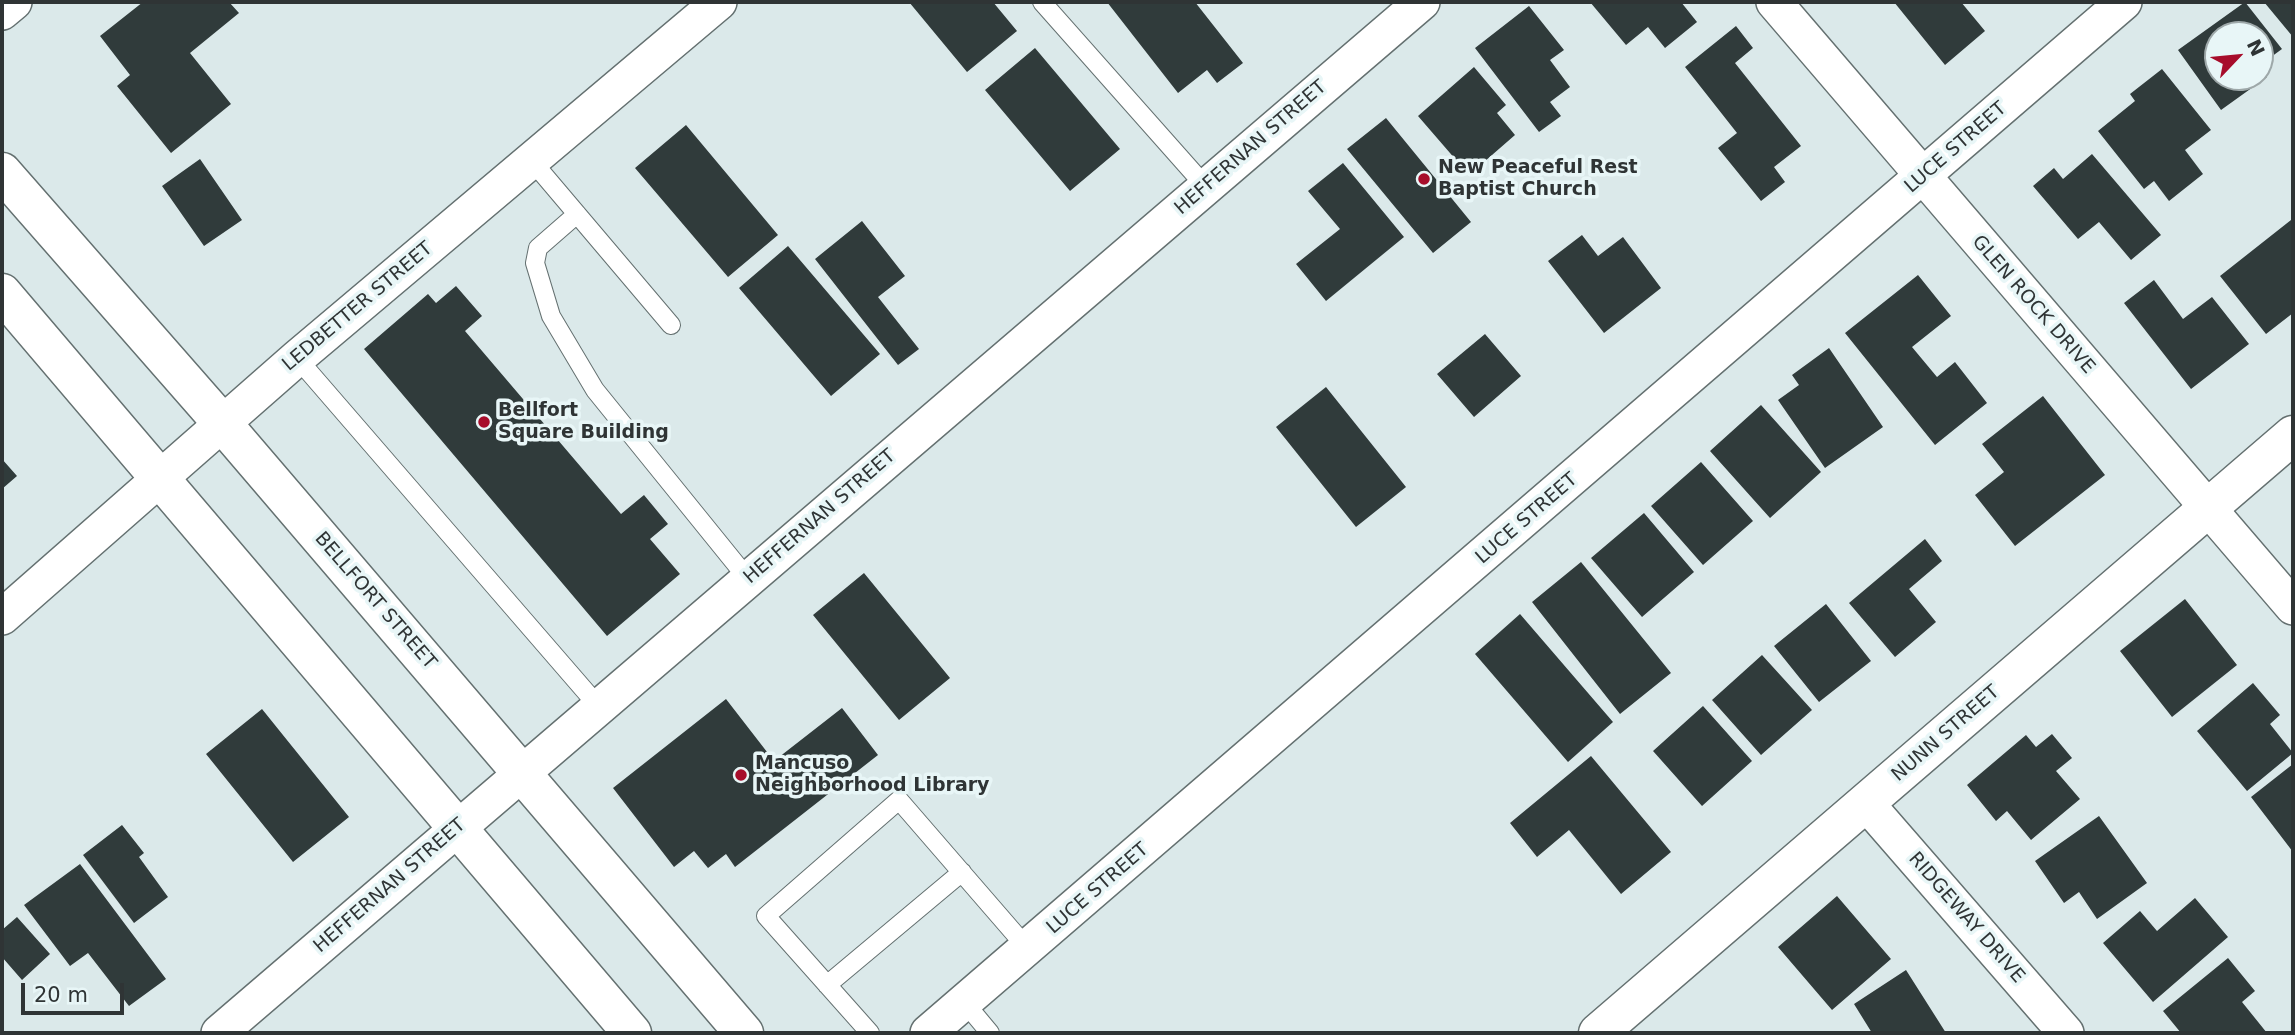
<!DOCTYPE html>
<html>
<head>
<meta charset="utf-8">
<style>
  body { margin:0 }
  #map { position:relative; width:2295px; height:1035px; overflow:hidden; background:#dbe9ea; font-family:"DejaVu Sans",sans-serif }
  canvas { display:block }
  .frame { position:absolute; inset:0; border:4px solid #2f3435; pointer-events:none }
  .north { position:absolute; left:2204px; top:21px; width:70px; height:70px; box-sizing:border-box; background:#e8f6f7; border:2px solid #9ea8a9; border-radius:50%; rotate:64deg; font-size:19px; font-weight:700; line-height:28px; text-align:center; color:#2f3435 }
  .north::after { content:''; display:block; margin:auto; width:24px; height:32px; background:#a70d2b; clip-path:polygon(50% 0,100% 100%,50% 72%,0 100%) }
  .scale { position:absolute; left:21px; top:983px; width:103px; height:32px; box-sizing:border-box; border:4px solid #2f3435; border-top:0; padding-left:9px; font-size:21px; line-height:24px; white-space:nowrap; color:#2f3435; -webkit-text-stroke:5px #e8f6f7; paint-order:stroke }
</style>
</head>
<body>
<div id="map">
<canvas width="2295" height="1035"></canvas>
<div class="frame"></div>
<div class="north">N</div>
<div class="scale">20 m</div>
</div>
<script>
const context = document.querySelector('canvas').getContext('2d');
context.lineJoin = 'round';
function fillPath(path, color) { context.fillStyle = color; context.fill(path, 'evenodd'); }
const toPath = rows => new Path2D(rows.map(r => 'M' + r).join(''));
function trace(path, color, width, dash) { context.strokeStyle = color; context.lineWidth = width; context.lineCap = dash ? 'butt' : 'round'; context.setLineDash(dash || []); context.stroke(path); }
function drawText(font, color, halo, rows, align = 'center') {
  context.font = font + ' "DejaVu Sans",sans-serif'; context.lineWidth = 7; context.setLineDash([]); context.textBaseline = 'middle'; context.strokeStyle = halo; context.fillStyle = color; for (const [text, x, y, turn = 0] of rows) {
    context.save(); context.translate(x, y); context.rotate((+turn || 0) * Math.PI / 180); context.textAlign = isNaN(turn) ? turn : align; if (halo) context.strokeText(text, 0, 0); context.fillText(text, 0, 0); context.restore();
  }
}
fillPath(toPath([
  [143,2,229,2,239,13,190,53,231,104,171,153,117,86,130,75,100,36],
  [909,2,993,2,1017,31,967,72],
  [1107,2,1195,2,1243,63,1217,83,1207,70,1178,93],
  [1590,2,1681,2,1697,22,1665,48,1648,27,1626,45],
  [1894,2,1961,2,1985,31,1945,65],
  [2245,2,2282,49,2260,65,2260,35,2218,35,2218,77,2260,77,2260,67,2267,77,2221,110,2178,50],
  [2264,2,2293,2,2293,37],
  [1529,6,1564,50,1550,60,1570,87,1550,102,1561,116,1539,132,1475,48],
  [1736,26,1753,48,1735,63,1801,146,1774,167,1785,182,1761,201,1718,148,1737,133,1685,67],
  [1035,48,1120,149,1070,191,985,90],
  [1474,67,1506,105,1497,113,1515,135,1469,175,1418,116],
  [2162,69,2211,130,2185,150,2203,174,2169,201,2154,181,2144,189,2098,131,2135,101,2130,94],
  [1386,118,1471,222,1433,253,1347,149],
  [686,125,778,235,728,277,635,168],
  [2092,154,2161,235,2131,260,2099,222,2078,239,2033,186,2054,168,2063,179],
  [200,159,242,220,204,246,162,186],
  [1343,163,1404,237,1326,301,1296,264,1340,229,1308,191],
  [2291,220,2293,313,2266,334,2220,276],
  [862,221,905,276,878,297,919,349,898,365,815,259],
  [1582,235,1598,256,1623,237,1661,288,1604,333,1548,261],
  [788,246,880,354,831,396,739,288],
  [1918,275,1951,316,1912,347,1937,377,1955,362,1987,403,1935,445,1845,333],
  [2154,280,2183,319,2212,297,2249,344,2191,389,2124,303],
  [456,286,482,316,465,331,621,514,644,495,668,524,650,539,680,574,607,636,364,349,428,294,436,303],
  [1485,334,1521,376,1474,417,1437,374],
  [1829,348,1883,427,1825,468,1778,400,1799,385,1792,375],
  [1326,387,1406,487,1356,527,1276,427],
  [2043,396,2105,475,2015,546,1975,495,2004,472,1982,444],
  [1761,405,1821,472,1770,518,1710,451],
  [2,459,17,476,2,489],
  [1701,462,1753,521,1703,565,1651,506],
  [1644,513,1694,572,1642,617,1591,558],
  [1925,539,1942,561,1909,589,1936,622,1895,657,1849,603],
  [1581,562,1671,673,1620,714,1532,602],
  [864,573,950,678,899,720,813,615],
  [2185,599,2237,665,2172,717,2120,651],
  [1826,604,1871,661,1819,702,1774,646],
  [1520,614,1613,722,1568,762,1475,654],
  [1762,655,1812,710,1761,755,1712,700],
  [2253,683,2280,715,2270,724,2293,753,2247,791,2197,731],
  [726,699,774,761,842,708,878,755,735,867,726,854,708,868,694,851,674,867,613,788],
  [1703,706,1752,761,1702,806,1653,751],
  [262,709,349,817,293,862,206,754],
  [2052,734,2072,758,2056,771,2080,799,2031,840,2007,811,1996,821,1967,785,2026,735,2036,747],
  [1591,756,1671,852,1621,894,1569,830,1537,857,1510,823],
  [2293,764,2293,852,2251,797],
  [2099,816,2147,883,2097,919,2079,892,2064,903,2035,861],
  [122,825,144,853,139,857,168,897,134,923,83,855],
  [80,864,166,979,129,1006,88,953,70,966,24,905],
  [1837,896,1891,959,1832,1010,1778,947],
  [2195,898,2228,937,2153,1002,2103,943,2140,911,2157,931],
  [17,917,50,954,22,980,2,957,2,930],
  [2228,958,2255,991,2242,1002,2267,1033,2181,1033,2163,1011],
  [1906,970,1946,1033,1872,1033,1854,1004]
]), '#303b3b');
const lane = toPath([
  [1042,2,1206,187],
  [532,161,671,325],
  [577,214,538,248,535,263,551,316,595,390,748,579],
  [297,358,599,707],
  [827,985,962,872],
  [965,1003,990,1033],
  [870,1033,766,916,899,800,1028,949]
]);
const street = toPath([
  [1774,2,2293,607],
  [2,12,14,2],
  [2,617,297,358,719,2],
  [1866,803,2066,1033],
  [219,1033,1422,2],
  [928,1033,2124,2]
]);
const secondary = toPath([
  [2,172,222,423,744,1033],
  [2,293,632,1033],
  [1598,1033,2293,435]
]);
trace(lane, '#647070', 20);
trace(street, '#647070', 38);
trace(secondary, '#647070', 41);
trace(lane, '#fff', 18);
trace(street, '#fff', 35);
trace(secondary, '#fff', 38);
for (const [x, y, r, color] of [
  [1424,179,7,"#a70d2b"],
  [484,422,7,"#a70d2b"],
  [741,775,7,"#a70d2b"]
]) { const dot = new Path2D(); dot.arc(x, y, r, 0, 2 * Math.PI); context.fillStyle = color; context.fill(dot); trace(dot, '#e8f6f7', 2.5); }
drawText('19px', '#2f3435', '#e8f6f7', [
  ["HEFFERNAN STREET",1251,148,-41],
  ["LUCE STREET",1956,148,-41],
  ["GLEN ROCK DRIVE",2033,305,49],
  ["LEDBETTER STREET",358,307,-40],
  ["HEFFERNAN STREET",820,517,-41],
  ["LUCE STREET",1527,519,-41],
  ["BELLFORT STREET",375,601,49],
  ["NUNN STREET",1946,734,-41],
  ["HEFFERNAN STREET",390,886,-41],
  ["LUCE STREET",1098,889,-41],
  ["RIDGEWAY DRIVE",1966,918,49]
]);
drawText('bold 19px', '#2f3435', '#e8f6f7', [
  ["New Peaceful Rest",1438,168],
  ["Baptist Church",1438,190],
  ["Bellfort",498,411],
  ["Square Building",498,433],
  ["Mancuso",755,764],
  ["Neighborhood Library",755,786]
], 'left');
</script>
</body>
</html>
